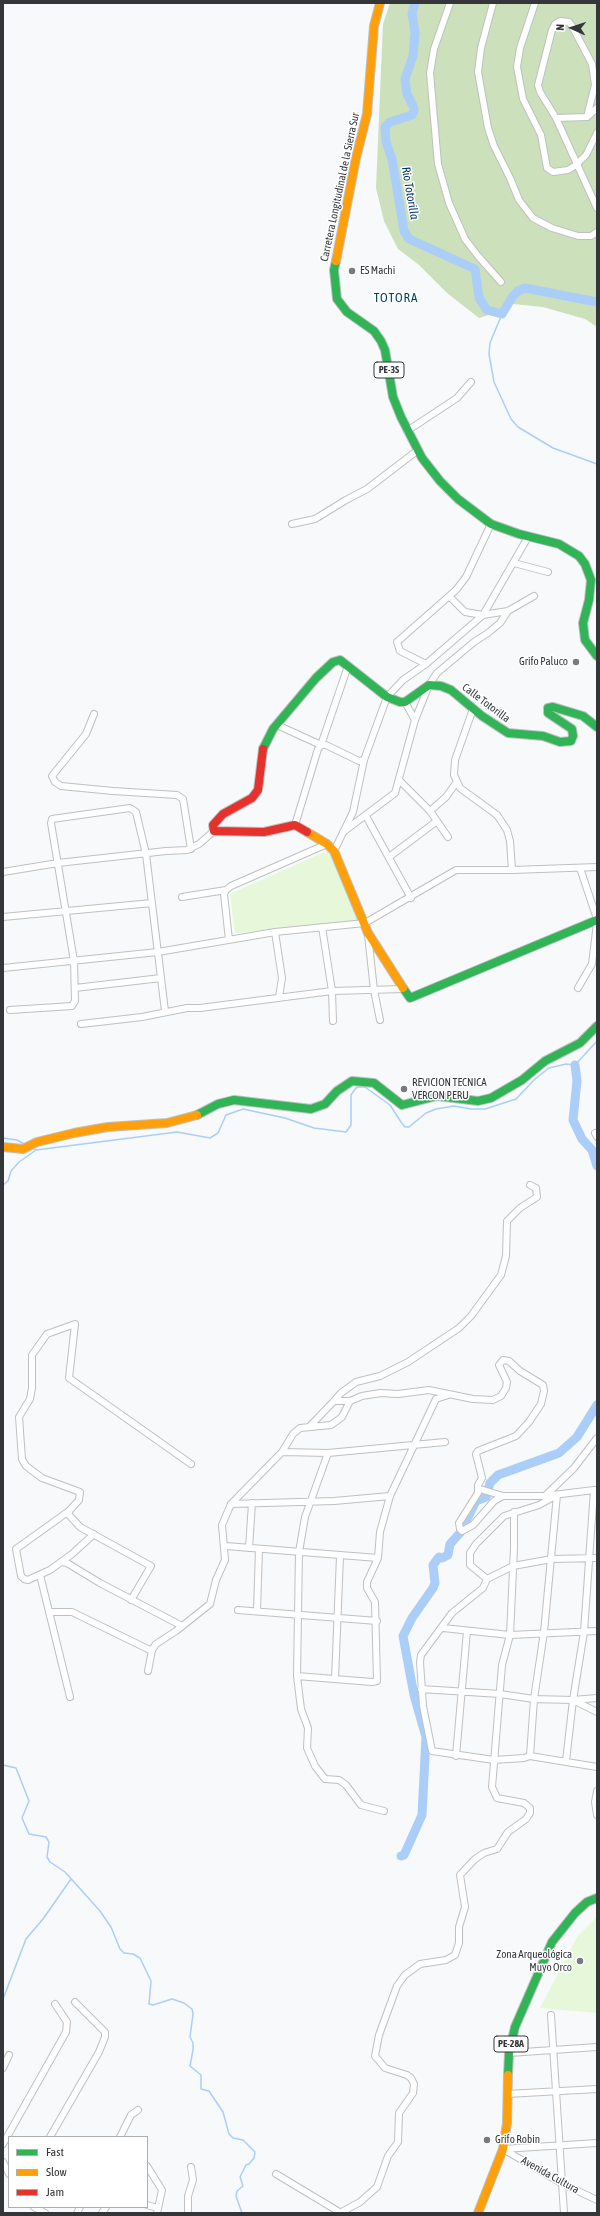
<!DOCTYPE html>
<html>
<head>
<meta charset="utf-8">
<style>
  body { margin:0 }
  #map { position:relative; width:600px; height:2216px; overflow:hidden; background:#f7f9fb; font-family:"Asap Condensed",sans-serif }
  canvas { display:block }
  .frame { position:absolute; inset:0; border:4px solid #343639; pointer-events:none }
  .legend { position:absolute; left:8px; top:2136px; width:140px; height:72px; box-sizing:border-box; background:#fff; border:1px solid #aeafb0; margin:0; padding:5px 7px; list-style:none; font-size:12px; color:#343639 }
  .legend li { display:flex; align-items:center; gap:8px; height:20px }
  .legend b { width:20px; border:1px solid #aeafb0 }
  .north { position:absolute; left:552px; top:8px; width:40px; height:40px; -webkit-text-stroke:3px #fff; paint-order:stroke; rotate:273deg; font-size:11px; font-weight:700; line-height:16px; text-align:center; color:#343639 }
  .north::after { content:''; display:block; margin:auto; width:14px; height:18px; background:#343639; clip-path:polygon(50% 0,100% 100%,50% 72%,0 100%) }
</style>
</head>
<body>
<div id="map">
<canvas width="600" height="2216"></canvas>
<div class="frame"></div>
<ul class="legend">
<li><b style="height:5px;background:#30b455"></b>Fast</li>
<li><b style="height:5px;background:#ff9f0a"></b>Slow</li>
<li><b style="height:5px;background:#e5322d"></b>Jam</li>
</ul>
<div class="north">N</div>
</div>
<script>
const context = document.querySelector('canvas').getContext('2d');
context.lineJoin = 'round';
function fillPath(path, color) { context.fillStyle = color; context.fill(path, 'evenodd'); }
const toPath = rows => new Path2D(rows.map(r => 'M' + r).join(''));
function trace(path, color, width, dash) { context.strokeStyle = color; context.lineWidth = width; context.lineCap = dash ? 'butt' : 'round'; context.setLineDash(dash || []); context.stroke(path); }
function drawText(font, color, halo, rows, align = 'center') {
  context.font = font + ' "Asap Condensed",sans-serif'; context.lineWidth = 3; context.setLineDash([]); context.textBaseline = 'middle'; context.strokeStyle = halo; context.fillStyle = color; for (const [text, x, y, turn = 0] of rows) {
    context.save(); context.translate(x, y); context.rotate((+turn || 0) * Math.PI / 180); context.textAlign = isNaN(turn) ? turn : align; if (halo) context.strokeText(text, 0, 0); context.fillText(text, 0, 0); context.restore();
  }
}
fillPath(toPath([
  [329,850,363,921,235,933,230,894],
  [597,1917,597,2013,540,2008,577,1937]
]), '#e6f7da');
fillPath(toPath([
  [390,3,597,3,597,327,585,319,543,307,513,304,504,310,479,318,447,293,419,265,398,249,384,221,376,188,383,24]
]), '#cce0bb');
trace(toPath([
  [502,314,490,343,489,354,494,382,511,419,518,427,553,448,597,464],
  [3,1138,17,1140,26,1145],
  [33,1148,36,1150,177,1132,210,1138,218,1133,226,1115,243,1109,285,1118,314,1128,346,1132,351,1125,351,1095,356,1088,359,1087,365,1087,390,1105,401,1122,405,1127,409,1127,426,1113,436,1109,454,1106,471,1109,485,1109,516,1099,535,1079,549,1068,566,1064,575,1065,597,1041],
  [3,1185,8,1181,11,1171,19,1162,36,1150],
  [3,1765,16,1768,29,1801,22,1818,29,1834,46,1837,49,1842,47,1857,50,1862,65,1872,100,1911,111,1927,120,1949,124,1953,133,1954,140,1958,151,1981,149,2004,153,2005,172,1999,184,2003,192,2009,193,2014,190,2037,193,2043,193,2050,190,2066,201,2075,201,2089,209,2091,223,2112,229,2134,233,2138,243,2140,255,2152,254,2158,249,2164,246,2165,240,2177,243,2186,237,2191,236,2196,242,2213],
  [3,1999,26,1939,43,1919,71,1879]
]), '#abcef9', 1.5);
trace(toPath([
  [415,3,412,13,415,33,413,56,405,79,407,94,414,108,414,111,412,115,390,122,385,127,386,142,392,159,404,231,409,239,475,269,479,298,487,310,502,314,513,296,518,291,525,288,597,302],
  [575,1065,577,1081,573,1120,582,1139,592,1150,597,1166],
  [401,1856,404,1855,422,1815,426,1737,414,1695,403,1636,412,1618,433,1588,435,1583,433,1565,439,1557,442,1558,448,1555,450,1544,460,1533,476,1501,486,1497,490,1483,498,1475,559,1453,577,1437,597,1405]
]), '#abcef9', 9);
const street = toPath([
  [450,3,434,49,430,73,438,164,449,203,465,239,478,256,501,282],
  [493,3,481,48,478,72,488,128,494,146,510,178,519,200,533,218,552,228,578,236,591,236,597,232],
  [535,3,520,48,517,67,523,99,541,135,547,168,553,172,568,170,576,165,586,155,597,133],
  [587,117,595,85,592,64,572,26,569,22,560,21,555,24,552,30,538,85,540,92,556,118,597,208],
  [556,118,587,117,597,108],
  [407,431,457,398,471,382],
  [292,524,315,519,346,500,367,489,418,450],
  [514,563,548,572],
  [450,597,465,612,483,615,508,611,534,596],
  [426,664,400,651,397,642,456,590,466,577,491,524],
  [405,702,415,720],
  [94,714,86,734,52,776,55,782,61,786,113,791,177,795,183,799,191,849],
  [277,725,321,745,348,666],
  [400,781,430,811,446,797,456,783],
  [430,811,448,837],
  [366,816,411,898],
  [295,825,318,749,321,745,326,745,359,761,364,760,387,697,403,680,426,664,483,615,528,537],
  [343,832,395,793,415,720,429,685,437,673,474,642,488,633,500,623,508,611],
  [334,851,353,812,364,760],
  [389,857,437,821],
  [580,868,597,919],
  [512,870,597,867],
  [3,872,58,863,166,851,187,850,199,844,214,831],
  [182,897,226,890],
  [3,917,152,903],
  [322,927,332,991,333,1021],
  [275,932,282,978,279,997],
  [368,935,374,990,380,1020],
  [229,940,224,894,226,890,231,886,327,844],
  [3,968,158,952,275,932,365,923,456,870,512,870,510,841,507,830,497,815,460,788,454,775,455,760,473,709],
  [75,988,161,978],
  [578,988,592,964,597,923],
  [10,1010,72,1006,75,1001,74,961,51,823,52,819,130,808,136,812,146,854,165,1011],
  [81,1024,142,1017,187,1008,200,1008,332,991,403,989],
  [595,1133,597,1137],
  [334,1401,341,1393,356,1382,380,1376,408,1362,459,1328,471,1316,501,1275,506,1256,507,1221,520,1208,537,1197,536,1188,530,1185],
  [309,1427,334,1401,350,1401],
  [282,1452,328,1453,445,1442],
  [328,1453,305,1517,299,1552,297,1676,301,1709,308,1728,307,1748,315,1766,325,1779,339,1780,346,1785,361,1805,384,1811],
  [480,1489,503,1496],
  [553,1495,594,1490],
  [231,1504,334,1501,390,1496],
  [69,1511,16,1549,21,1576,24,1579,28,1580,50,1570,72,1554,94,1534],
  [226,1546,378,1558],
  [249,1548,252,1503],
  [597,1558,552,1559,513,1566,487,1579,483,1588,452,1613,421,1655,420,1662,423,1706,432,1751,494,1760,524,1758,530,1756,597,1767],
  [62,1562,67,1563,100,1583,182,1626],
  [40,1575,70,1697],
  [487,1579,470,1565,470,1553,476,1544,504,1516,539,1505,557,1495,544,1632,534,1699,530,1756],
  [131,1600,151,1566,80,1527,69,1515,69,1511,79,1500,80,1492,42,1478,26,1466,22,1459,19,1417,30,1399,32,1388,32,1355,47,1334,75,1324,69,1378,191,1464],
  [238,1610,377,1621],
  [257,1611,259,1549],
  [49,1612,72,1612,152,1651],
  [443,1628,510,1635,597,1631],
  [148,1671,152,1650,156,1644,176,1631,210,1604,216,1580,225,1560,222,1525,231,1504,282,1452,293,1434,300,1428,331,1425,342,1417,350,1401,362,1396,380,1393,398,1394,429,1390,473,1399,493,1400,501,1396,506,1388,507,1382,499,1365,503,1360,509,1361,520,1371,543,1385,544,1391,541,1404,529,1422,516,1436,478,1451,476,1454,482,1478,478,1485,478,1493,459,1523,460,1529,462,1531,473,1525,494,1501,503,1496,545,1496,574,1468,597,1438],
  [297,1676,372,1682,377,1681,375,1602,367,1588,367,1582,378,1558,380,1532,390,1496,436,1399,448,1395],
  [335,1679,340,1556],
  [421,1689,500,1694,534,1699,573,1700,597,1698],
  [573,1700,597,1712],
  [456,1756,467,1631],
  [566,1761,573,1700,584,1632,594,1490,597,1490],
  [597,1791,595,1802,597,1815],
  [551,2015,564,2213],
  [509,2053,597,2047],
  [3,2068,9,2055],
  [507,2094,597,2089],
  [50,2137,99,2052,105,2037,105,2032,75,2002],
  [120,2137,131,2115,138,2110],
  [3,2144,66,2032,67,2022,55,2004],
  [503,2149,563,2184,597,2200],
  [503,2149,597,2143],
  [3,2162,9,2174],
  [147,2166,162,2190,157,2213],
  [276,2174,341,2213],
  [147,2205,158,2208],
  [34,2207,45,2213],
  [77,2213,80,2207],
  [102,2213,106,2207],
  [188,2213,188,2196,193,2180,191,2167],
  [340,2213,360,2202,377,2187,388,2156,398,2142,399,2113,413,2093,414,2084,411,2078,407,2075,385,2068,375,2056,379,2035,397,1986,405,1975,420,1964,446,1960,455,1955,459,1943,459,1927,465,1907,460,1875,475,1859,484,1853,497,1849,508,1832,526,1819,530,1813,530,1808,524,1803,497,1798,492,1787,502,1665,510,1635,514,1548,514,1512]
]);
const fast = toPath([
  [336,261,334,270,337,299,347,312,374,331,381,341,385,350,393,397,401,417,422,458,440,481,458,499,491,524,519,534,559,544,579,556,585,564,591,580,589,600,583,623,585,640,597,656],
  [263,749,273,729,316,678,333,662,340,660,387,697,400,702,405,702,429,685,441,686,451,690,482,716,508,733,543,736,560,742,571,741,573,736,572,729,548,713,548,708,553,707,583,716,597,727],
  [403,988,410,998,597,920],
  [197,1115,218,1104,234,1100,311,1109,325,1104,337,1091,352,1081,374,1083,402,1105,437,1096,478,1101,491,1098,522,1080,545,1061,580,1043,597,1026],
  [508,2075,509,2053,515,2027,552,1942,575,1913,587,1902,597,1898]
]);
const slow = toPath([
  [336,261,356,158,367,114,374,26,380,3],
  [307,832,327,844,334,851,368,933,403,988],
  [3,1147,23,1149,37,1142,74,1133,108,1127,167,1123,197,1115],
  [478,2213,503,2149,507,2123,508,2075]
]);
const jam = toPath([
  [263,749,258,790,252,798,223,814,213,825,214,831,264,832,295,825,307,832]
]);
trace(street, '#bec0c2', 8);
trace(fast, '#bec0c2', 10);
trace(slow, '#bec0c2', 10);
trace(jam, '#bec0c2', 10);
trace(street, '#fefefe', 6);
trace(fast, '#30b455', 8);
trace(slow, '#ff9f0a', 8);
trace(jam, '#e5322d', 8);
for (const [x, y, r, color] of [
  [352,271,4,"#787a7d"],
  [576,662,4,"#787a7d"],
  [404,1089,4,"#787a7d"],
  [580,1961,4,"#787a7d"],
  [487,2140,4,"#787a7d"]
]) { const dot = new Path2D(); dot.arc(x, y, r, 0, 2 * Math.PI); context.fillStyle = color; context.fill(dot); trace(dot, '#fff', 1.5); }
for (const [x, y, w] of [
  [389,370,30],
  [511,2044,34]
]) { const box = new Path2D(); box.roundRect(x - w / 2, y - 8, w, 16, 3); context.fillStyle = '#fff'; context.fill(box); trace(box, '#343639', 1); }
drawText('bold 10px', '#343639', null, [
  ["PE-3S",389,370],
  ["PE-28A",511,2044]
]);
drawText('11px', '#343639', '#fff', [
  ["Carretera Longitudinal de la Sierra Sur",340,187,-78],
  ["Calle Totorilla",486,703,37],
  ["Avenida Cultura",550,2175,29]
]);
drawText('11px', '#343639', '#fff', [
  ["ES Machi",360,271],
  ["Grifo Paluco",568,662,"right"],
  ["REVICION TECNICA",412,1083],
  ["VERCON PERU",412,1096],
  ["Zona Arqueológica",572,1955,"right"],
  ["Muyo Orco",572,1968,"right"],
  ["Grifo Robin",495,2140]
], 'left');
drawText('italic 12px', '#003267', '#fff', [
  ["Rio Totorilla",410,193,80]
]);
context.letterSpacing = '1px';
drawText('13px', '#034363', '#fff', [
  ["TOTORA",396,298]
]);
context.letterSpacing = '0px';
</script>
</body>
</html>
